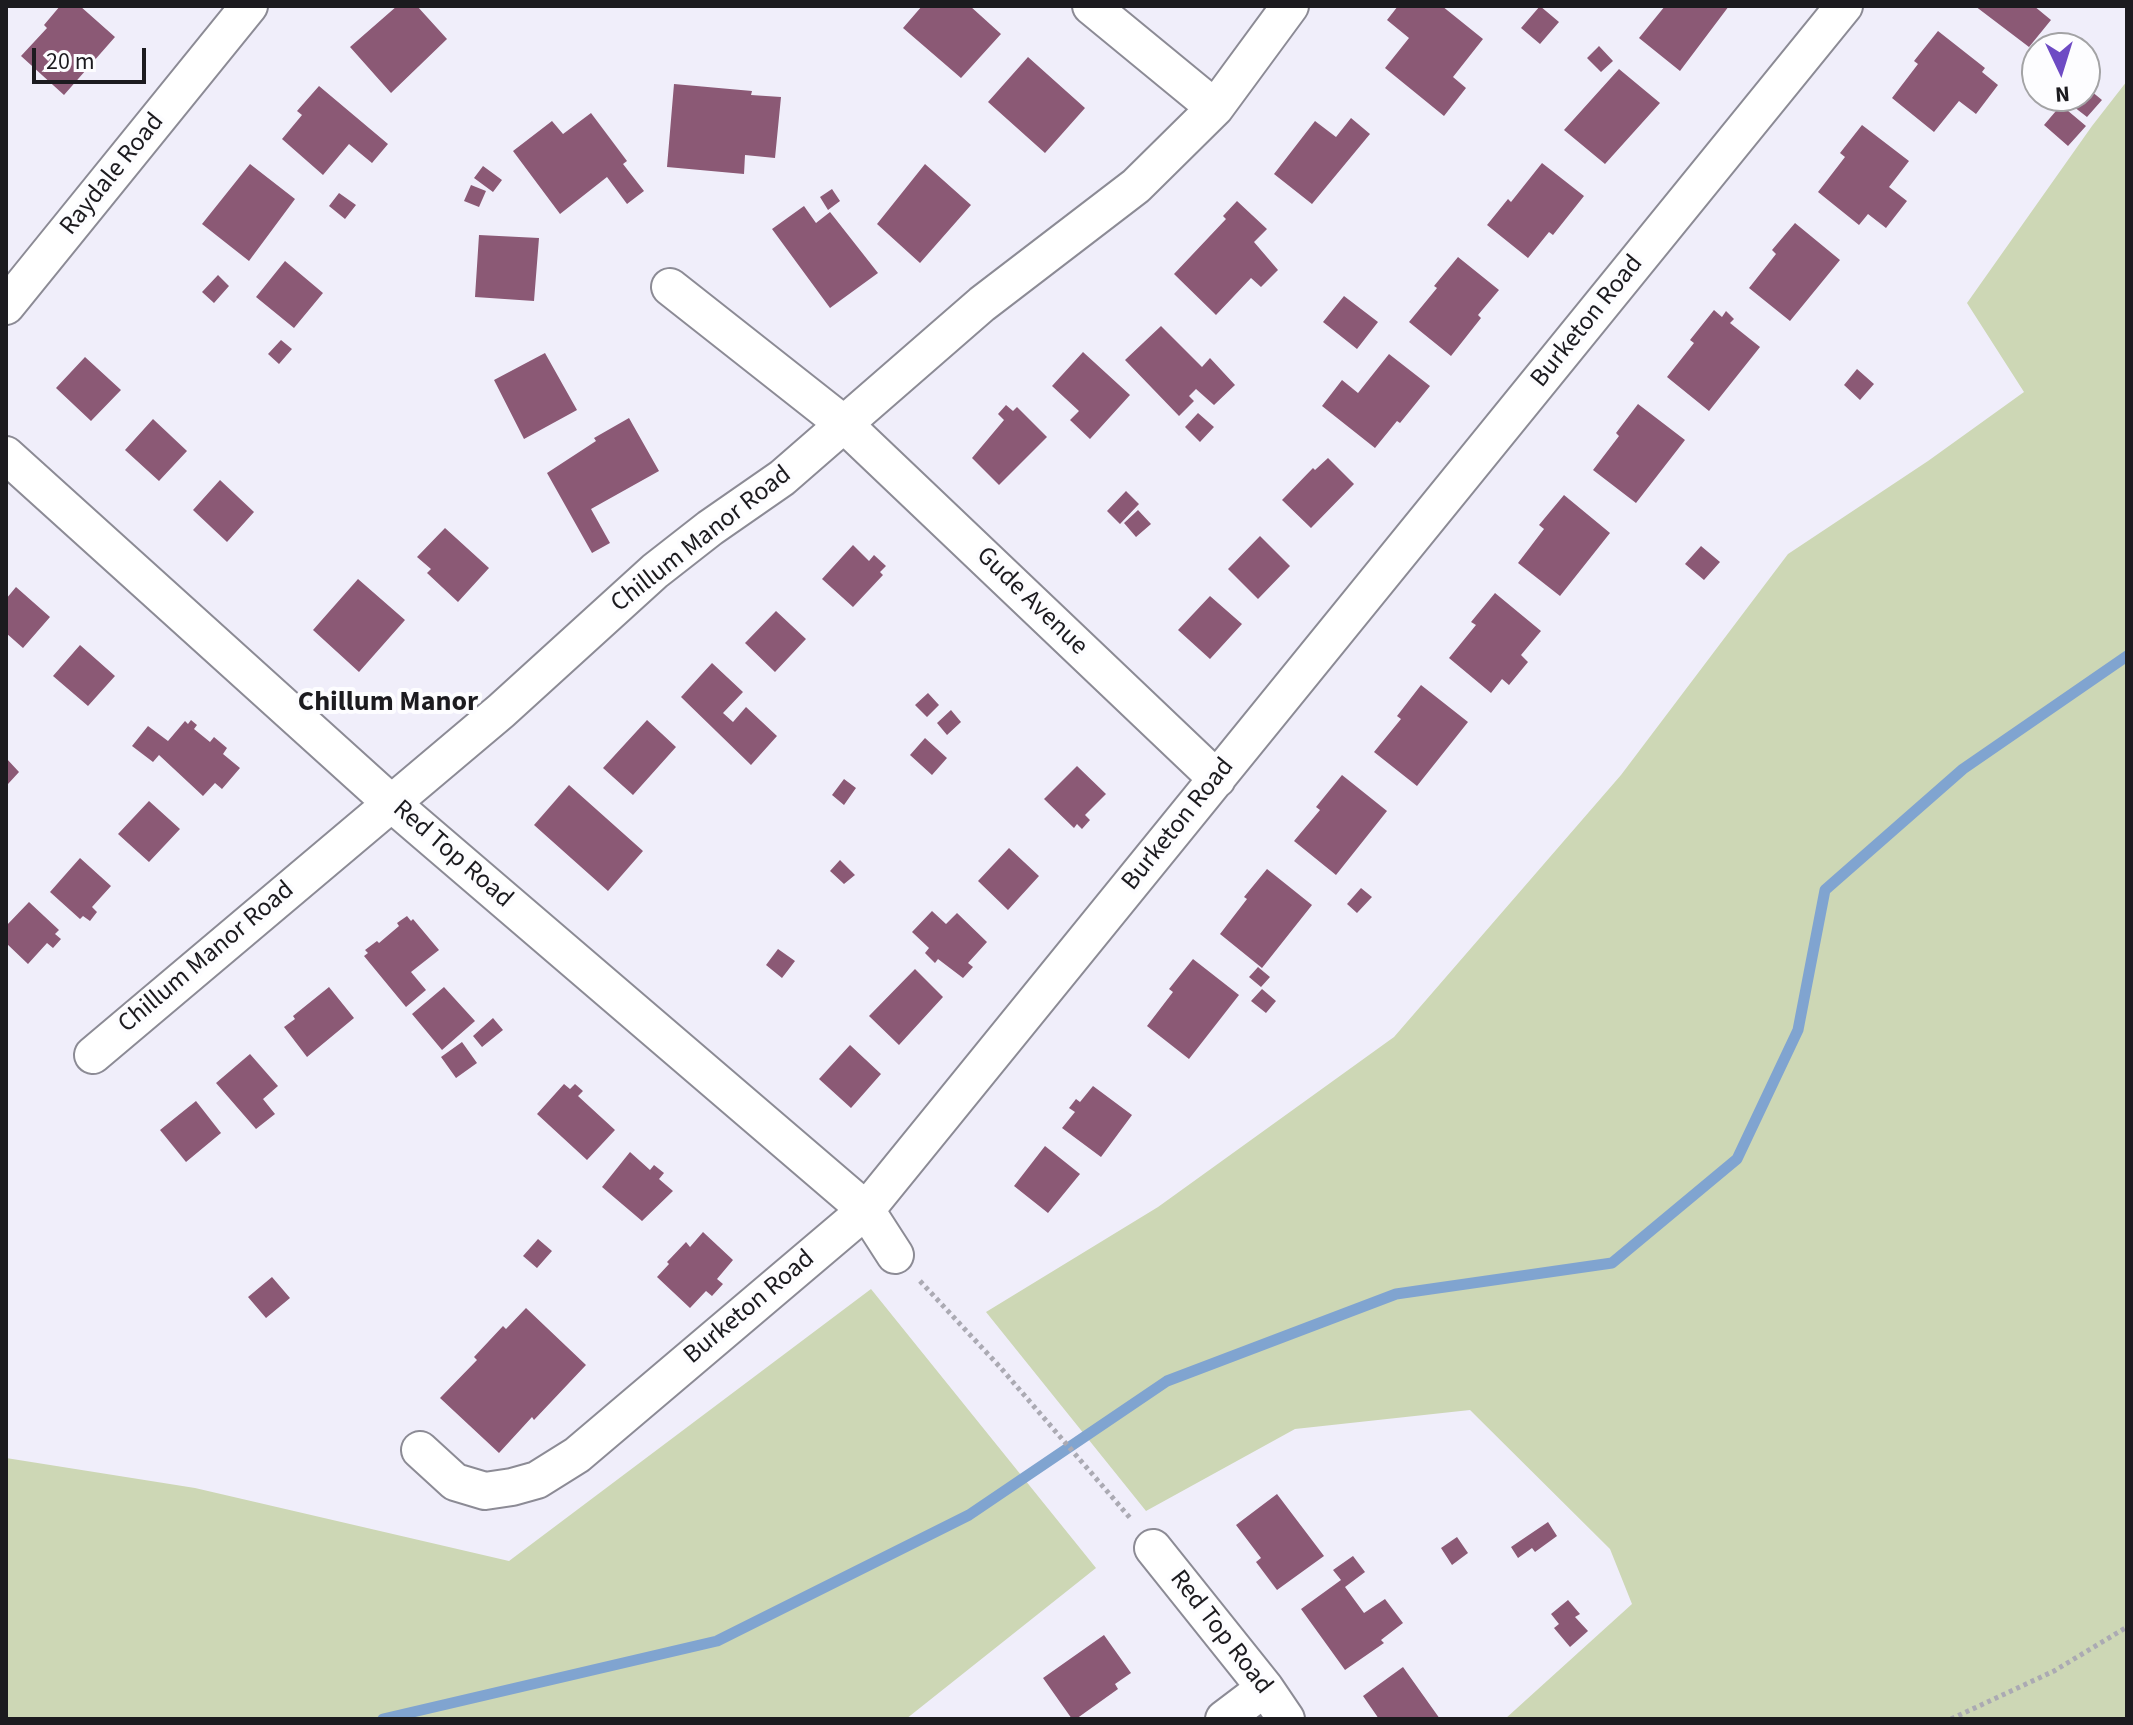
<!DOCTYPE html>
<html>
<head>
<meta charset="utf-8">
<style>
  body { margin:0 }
  #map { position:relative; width:2133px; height:1725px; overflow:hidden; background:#f0eefa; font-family:"Source Sans 3",sans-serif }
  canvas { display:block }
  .frame { position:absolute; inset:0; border:8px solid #1c1b1f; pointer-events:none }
  .north { position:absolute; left:2021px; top:32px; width:80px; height:80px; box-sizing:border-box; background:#fdfdff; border:2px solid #a3a3a5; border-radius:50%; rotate:176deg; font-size:22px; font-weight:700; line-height:32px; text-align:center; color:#1c1b1f }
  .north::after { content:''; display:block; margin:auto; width:28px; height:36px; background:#6e4bc4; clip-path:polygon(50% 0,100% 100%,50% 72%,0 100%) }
  .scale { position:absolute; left:32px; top:48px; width:114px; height:36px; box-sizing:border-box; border:4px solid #1c1b1f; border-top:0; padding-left:10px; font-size:24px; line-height:28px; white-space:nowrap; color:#1c1b1f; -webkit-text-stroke:6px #fdfdff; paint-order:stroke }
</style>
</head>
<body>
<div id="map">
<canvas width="2133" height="1725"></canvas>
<div class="frame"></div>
<div class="north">N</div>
<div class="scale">20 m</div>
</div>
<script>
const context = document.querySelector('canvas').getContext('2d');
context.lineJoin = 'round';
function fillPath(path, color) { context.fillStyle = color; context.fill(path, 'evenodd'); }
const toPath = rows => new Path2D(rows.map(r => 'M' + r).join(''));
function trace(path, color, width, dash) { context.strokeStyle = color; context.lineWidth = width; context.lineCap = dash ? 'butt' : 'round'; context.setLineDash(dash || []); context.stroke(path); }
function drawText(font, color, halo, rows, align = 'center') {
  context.font = font + ' "Source Sans 3",sans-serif'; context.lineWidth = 8; context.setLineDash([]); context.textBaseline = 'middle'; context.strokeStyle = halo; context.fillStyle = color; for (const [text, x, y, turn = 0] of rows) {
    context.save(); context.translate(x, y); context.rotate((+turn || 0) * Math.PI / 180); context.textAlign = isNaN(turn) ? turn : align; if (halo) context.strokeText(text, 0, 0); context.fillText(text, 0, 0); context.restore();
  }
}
fillPath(toPath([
  [2127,81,2127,1719,1505,1719,1632,1604,1610,1549,1470,1410,1295,1429,1146,1511,986,1312,1158,1207,1394,1037,1621,775,1788,554,1928,461,2024,392,1967,303,2092,126],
  [871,1289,1096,1568,906,1719,6,1719,6,1458,195,1488,509,1561]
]), '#cdd7b5');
trace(toPath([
  [383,1719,717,1641,969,1515,1167,1381,1396,1294,1612,1263,1737,1159,1798,1030,1825,890,1963,769,2127,656]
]), '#80a4d0', 11);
fillPath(toPath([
  [60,6,80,6,115,37,64,95,21,56,47,28,44,25],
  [397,6,417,6,447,39,391,93,350,47],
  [922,6,970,6,1001,34,961,78,903,28],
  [1398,6,1442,6,1483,39,1453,77,1466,88,1444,116,1385,68,1409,38,1387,20],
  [1540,6,1559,22,1540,44,1521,28],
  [1665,6,1729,6,1680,71,1639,38],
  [1975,6,2034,6,2051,20,2029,47],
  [1938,31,1985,68,1982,72,1998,85,1976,114,1959,101,1934,132,1892,98,1918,64,1914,61],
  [1599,46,1613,61,1601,72,1587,58],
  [1028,57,1085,108,1045,153,988,102],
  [1619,69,1660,103,1605,164,1564,130],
  [674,84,752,91,751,95,781,97,775,158,745,155,744,174,667,167],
  [319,86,388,144,372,163,349,144,323,175,282,139,302,115,297,111],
  [2085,86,2102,100,2087,117,2065,100,2068,96,2085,96],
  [2061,105,2086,126,2068,146,2044,125],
  [591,113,627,161,623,164,644,191,627,204,607,177,560,214,513,151,552,121,563,134],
  [1351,118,1370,134,1312,204,1274,174,1315,121,1336,137],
  [1862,125,1909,161,1889,187,1907,201,1886,228,1868,214,1859,225,1818,192,1845,157,1840,153],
  [1542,163,1584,196,1553,235,1549,232,1528,258,1487,225,1508,199,1511,202],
  [250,164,295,199,249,261,202,224],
  [925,164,971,205,920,263,877,224],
  [483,166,502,180,493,192,474,178],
  [471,185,486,191,479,207,464,201],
  [832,189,840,201,828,210,820,197],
  [339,193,356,205,345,219,329,206],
  [1237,201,1267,229,1254,242,1278,270,1261,287,1251,278,1216,315,1174,274,1226,219,1223,216],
  [804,206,816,223,830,212,878,273,830,308,772,229],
  [1795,223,1840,260,1790,321,1749,288,1776,254,1772,250],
  [479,235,539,238,534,301,475,297],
  [1458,257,1499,290,1478,315,1481,318,1451,356,1409,322,1437,288,1434,286],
  [285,261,323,293,294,328,256,297],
  [218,275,229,286,214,303,202,292],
  [1344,296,1378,322,1357,349,1323,322],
  [1714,310,1722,317,1726,311,1734,319,1730,323,1760,347,1709,411,1667,377,1694,343,1690,340],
  [1161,326,1202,367,1210,358,1235,385,1214,405,1196,389,1189,396,1194,401,1179,416,1125,360],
  [281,340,292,349,279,364,268,354],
  [1083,352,1130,395,1090,439,1070,420,1079,411,1052,386],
  [545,353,577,410,524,439,494,380],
  [1389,354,1430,386,1400,423,1397,421,1375,448,1322,406,1342,380,1358,393],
  [85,357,121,390,91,421,56,388],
  [1857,369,1874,384,1860,400,1844,385],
  [1638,404,1685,440,1636,503,1593,470,1619,436,1616,433],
  [1006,405,1013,411,1017,407,1047,437,999,485,972,458,1004,420,998,414],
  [1198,413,1214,427,1200,442,1185,427],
  [629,418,659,471,591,509,610,543,592,553,547,473,596,441,594,438],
  [153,419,187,451,159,481,125,450],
  [1328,458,1354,484,1311,528,1282,500,1313,468,1315,470],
  [220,480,254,512,227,542,193,510],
  [1126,491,1139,504,1120,524,1107,511],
  [1564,495,1610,533,1560,596,1518,563,1544,529,1539,525],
  [1138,510,1151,524,1136,537,1124,523],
  [445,528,489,568,458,602,427,573,431,569,417,557],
  [1260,536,1290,566,1258,599,1228,569],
  [853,545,869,561,874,555,886,566,880,572,883,575,853,607,822,579],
  [1701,546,1720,562,1704,580,1685,564],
  [358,579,405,620,359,672,313,630],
  [16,587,50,617,23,648,6,633,6,599],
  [1495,593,1541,631,1521,655,1528,662,1509,685,1502,679,1491,693,1449,658,1476,625,1471,622],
  [1210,596,1242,624,1210,659,1178,630],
  [776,611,806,639,775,672,745,643],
  [80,645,115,676,88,706,53,676],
  [712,663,743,692,723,713,733,722,746,707,777,736,751,765,681,697],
  [1421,685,1468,722,1417,786,1374,752,1401,719,1397,716],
  [928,693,939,705,927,717,915,705],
  [951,710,961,722,947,735,937,723],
  [191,720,197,725,194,729,210,742,214,737,227,748,223,754,240,768,222,789,215,783,203,796,159,755,153,762,132,746,148,726,168,741,185,721,188,724],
  [647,720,676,747,633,795,603,768],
  [925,738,947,758,932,775,910,755],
  [6,758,19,772,8,784,6,782],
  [1077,766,1106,794,1085,815,1090,820,1082,829,1077,824,1074,828,1044,799],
  [1342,775,1387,811,1336,875,1294,841,1320,810,1316,807],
  [844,779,856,788,844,805,832,795],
  [569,785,643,851,608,891,534,825],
  [149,801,180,829,149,862,118,834],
  [1009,848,1039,876,1008,910,978,881],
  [80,858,111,886,92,907,97,912,90,921,83,916,80,919,50,892],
  [840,860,855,875,844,884,830,871],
  [1267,869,1312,905,1262,968,1220,934,1247,899,1244,897],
  [1361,888,1372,897,1357,913,1347,904],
  [29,902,59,930,55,934,61,939,53,948,47,943,28,964,6,943,6,926],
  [932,911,946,924,957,913,987,942,968,963,973,967,963,978,938,959,935,963,925,953,929,948,912,932],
  [407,916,411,921,413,919,439,950,411,972,426,990,406,1007,364,956,368,953,365,950,377,941,379,943,399,926,397,923],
  [778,949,795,961,782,978,766,965],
  [1193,959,1239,995,1189,1059,1147,1026,1173,992,1169,989],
  [1258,967,1270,977,1261,987,1249,977],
  [915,969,943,997,899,1045,869,1016],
  [329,987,354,1018,307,1057,284,1027,295,1019,293,1016],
  [444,987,475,1021,442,1050,412,1014],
  [1262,989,1276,1001,1266,1013,1251,1001],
  [493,1018,503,1030,482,1047,473,1036],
  [462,1042,477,1063,456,1078,441,1057],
  [850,1045,881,1074,851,1108,819,1079],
  [250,1054,278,1086,263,1099,275,1114,256,1129,216,1083],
  [564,1084,570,1089,575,1084,583,1091,578,1096,615,1130,587,1160,537,1114],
  [1093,1086,1132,1115,1101,1157,1062,1128,1075,1112,1069,1108,1076,1099,1080,1102],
  [196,1101,221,1133,186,1162,160,1130],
  [1045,1146,1080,1174,1048,1213,1014,1186],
  [630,1152,650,1170,654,1165,664,1173,659,1179,673,1191,642,1221,602,1187],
  [703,1232,733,1260,717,1279,723,1284,712,1296,706,1291,690,1308,657,1277,669,1264,667,1262,686,1242,690,1247],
  [538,1239,552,1251,537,1268,523,1256],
  [272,1277,290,1298,266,1318,248,1297],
  [526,1308,586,1365,534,1420,532,1417,499,1453,440,1398,477,1360,474,1357,503,1326,506,1329],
  [1277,1494,1324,1556,1277,1590,1256,1562,1261,1558,1236,1525],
  [1548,1522,1557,1536,1535,1552,1532,1548,1518,1558,1511,1547],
  [1457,1537,1468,1553,1452,1565,1441,1548],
  [1353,1556,1365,1572,1345,1587,1364,1613,1385,1599,1403,1623,1381,1640,1384,1643,1345,1670,1301,1609,1341,1580,1333,1570],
  [1568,1600,1580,1614,1575,1617,1588,1631,1570,1647,1554,1628,1559,1624,1551,1614],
  [1104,1635,1131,1673,1115,1684,1118,1689,1076,1719,1072,1719,1043,1678],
  [1403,1667,1440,1719,1379,1719,1363,1696]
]), '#8b5975');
const street = toPath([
  [1091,6,1215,108],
  [670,287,845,425,1217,779],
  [6,306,249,6],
  [6,455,390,802,866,1210,895,1255],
  [93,1055,501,711,655,571,710,528,782,478,982,304,1136,186,1215,108,1290,6],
  [420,1450,455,1482,485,1491,512,1487,537,1480,577,1455,866,1210,1844,6],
  [1153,1548,1265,1688,1286,1719],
  [1224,1719,1265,1688]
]);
trace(street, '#8c8b95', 40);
trace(toPath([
  [920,1281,1000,1367,1131,1519],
  [1951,1719,2054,1671,2127,1627]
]), '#abaab3', 5, [4, 4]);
trace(street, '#fff', 36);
drawText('26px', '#1c1b1f', '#fdfdff', [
  ["Raydale Road",113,175,-51],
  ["Burketon Road",1588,322,-51],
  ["Chillum Manor Road",702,540,-38],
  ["Gude Avenue",1031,602,44],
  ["Burketon Road",1179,825,-51],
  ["Red Top Road",452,855,41],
  ["Chillum Manor Road",207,958,-40],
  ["Burketon Road",750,1308,-40],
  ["Red Top Road",1220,1633,52]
]);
drawText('bold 28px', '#1c1b1f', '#fdfdff', [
  ["Chillum Manor",388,704]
]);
</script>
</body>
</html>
